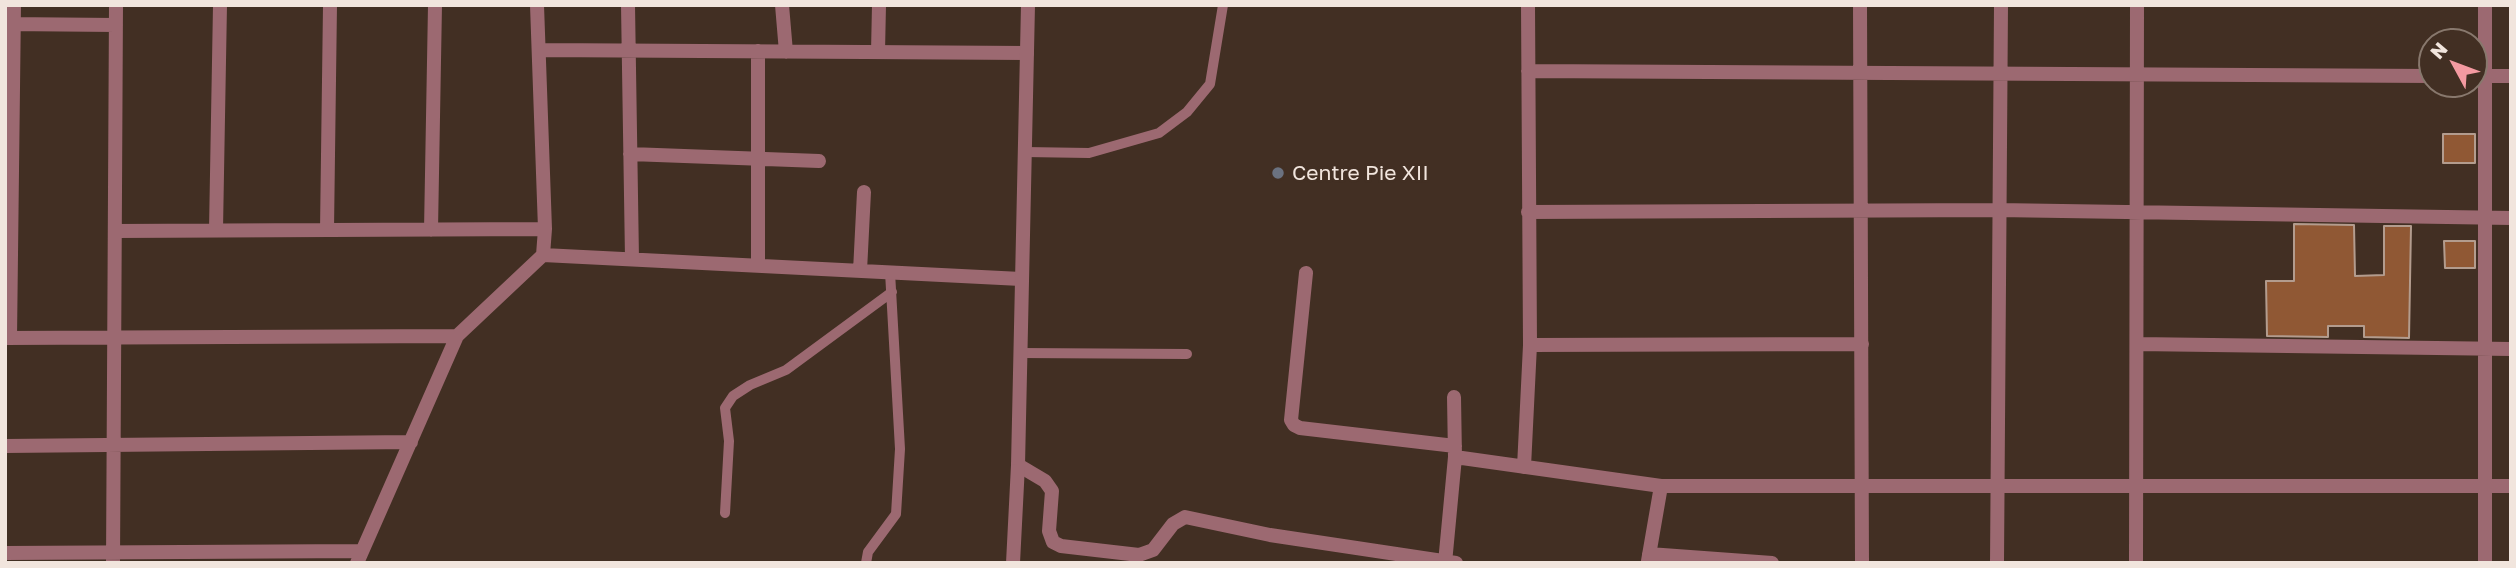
<!DOCTYPE html>
<html>
<head>
<meta charset="utf-8">
<style>
  body { margin:0 }
  #map { position:relative; width:2516px; height:568px; overflow:hidden; background:#422f23; font-family:"Golos Text",sans-serif }
  canvas { display:block }
  .frame { position:absolute; inset:0; border:7px solid #f1e5dd; pointer-events:none }
  .north { position:absolute; left:2418px; top:28px; width:70px; height:70px; box-sizing:border-box; background:#422f23; border:2px solid #88786d; border-radius:50%; rotate:311deg; font-size:19px; font-weight:700; line-height:28px; text-align:center; color:#f1e5dd }
  .north::after { content:''; display:block; margin:auto; width:24px; height:32px; background:#f49aa1; clip-path:polygon(50% 0,100% 100%,50% 72%,0 100%) }
</style>
</head>
<body>
<div id="map">
<canvas width="2516" height="568"></canvas>
<div class="frame"></div>
<div class="north">N</div>
</div>
<script>
const context = document.querySelector('canvas').getContext('2d');
context.lineJoin = 'round';
function fillPath(path, color) { context.fillStyle = color; context.fill(path, 'evenodd'); }
const toPath = rows => new Path2D(rows.map(r => 'M' + r).join(''));
function trace(path, color, width, dash) { context.strokeStyle = color; context.lineWidth = width; context.lineCap = dash ? 'butt' : 'round'; context.setLineDash(dash || []); context.stroke(path); }
function drawText(font, color, halo, rows, align = 'center') {
  context.font = font + ' "Golos Text",sans-serif'; context.lineWidth = 5; context.setLineDash([]); context.textBaseline = 'middle'; context.strokeStyle = halo; context.fillStyle = color; for (const [text, x, y, turn = 0] of rows) {
    context.save(); context.translate(x, y); context.rotate((+turn || 0) * Math.PI / 180); context.textAlign = isNaN(turn) ? turn : align; if (halo) context.strokeText(text, 0, 0); context.fillText(text, 0, 0); context.restore();
  }
}
const building = toPath([
  [2443,134,2475,134,2475,163,2443,163,2443,134],
  [2294,224,2354,225,2355,276,2384,275,2384,226,2411,226,2409,338,2364,337,2364,326,2328,326,2328,337,2267,336,2266,281,2294,281,2294,224],
  [2444,241,2475,241,2475,268,2445,268,2444,241]
]);
fillPath(building, '#905834');
trace(building, '#b39c8e', 2);
trace(toPath([
  [1025,152,1089,153,1159,133,1187,112,1210,84,1223,5],
  [1020,353,1187,354],
  [725,513,729,441,725,408,733,396,750,385,786,370,892,292],
  [866,563,868,552,896,514,900,449,890,272]
]), '#9c6971', 10);
trace(toPath([
  [628,5,632,259],
  [782,5,786,52],
  [1860,5,1862,563],
  [2485,5,2485,563],
  [7,24,116,25],
  [540,50,1027,53],
  [878,52,879,5],
  [1528,71,2432,76],
  [2474,76,2511,76],
  [630,154,819,161],
  [1528,212,1998,210,2511,218],
  [216,230,220,5],
  [327,230,330,5],
  [431,230,435,5],
  [115,231,545,229],
  [543,255,1021,279],
  [758,265,758,51],
  [860,271,864,192],
  [1306,273,1291,420,1294,425,1300,428,1455,446],
  [5,338,457,336],
  [10,338,14,5],
  [2137,344,2511,349],
  [1530,345,1862,344],
  [5,446,411,442],
  [1455,457,1661,486,2511,486],
  [1018,465,1045,481,1052,491,1049,531,1053,542,1061,546,1139,555,1153,550,1173,524,1185,517,1270,535,1456,563],
  [1524,467,1530,345,1528,5],
  [5,553,362,551],
  [1649,554,1772,563],
  [1648,561,1661,486],
  [113,563,116,5],
  [357,563,457,336,543,255,545,229,537,5],
  [1445,563,1455,457,1454,397],
  [1997,563,2001,5],
  [2136,563,2137,5]
]), '#9c6971', 14);
trace(toPath([
  [1013,563,1018,465,1028,5]
]), '#9c6971', 14);
for (const [x, y, r, color] of [
  [1278,173,7,"#6b7280"]
]) { const dot = new Path2D(); dot.arc(x, y, r, 0, 2 * Math.PI); context.fillStyle = color; context.fill(dot); trace(dot, '#422f23', 2.5); }
drawText('21px', '#f1e5dd', '#422f23', [
  ["Centre Pie XII",1292,173]
], 'left');
</script>
</body>
</html>
